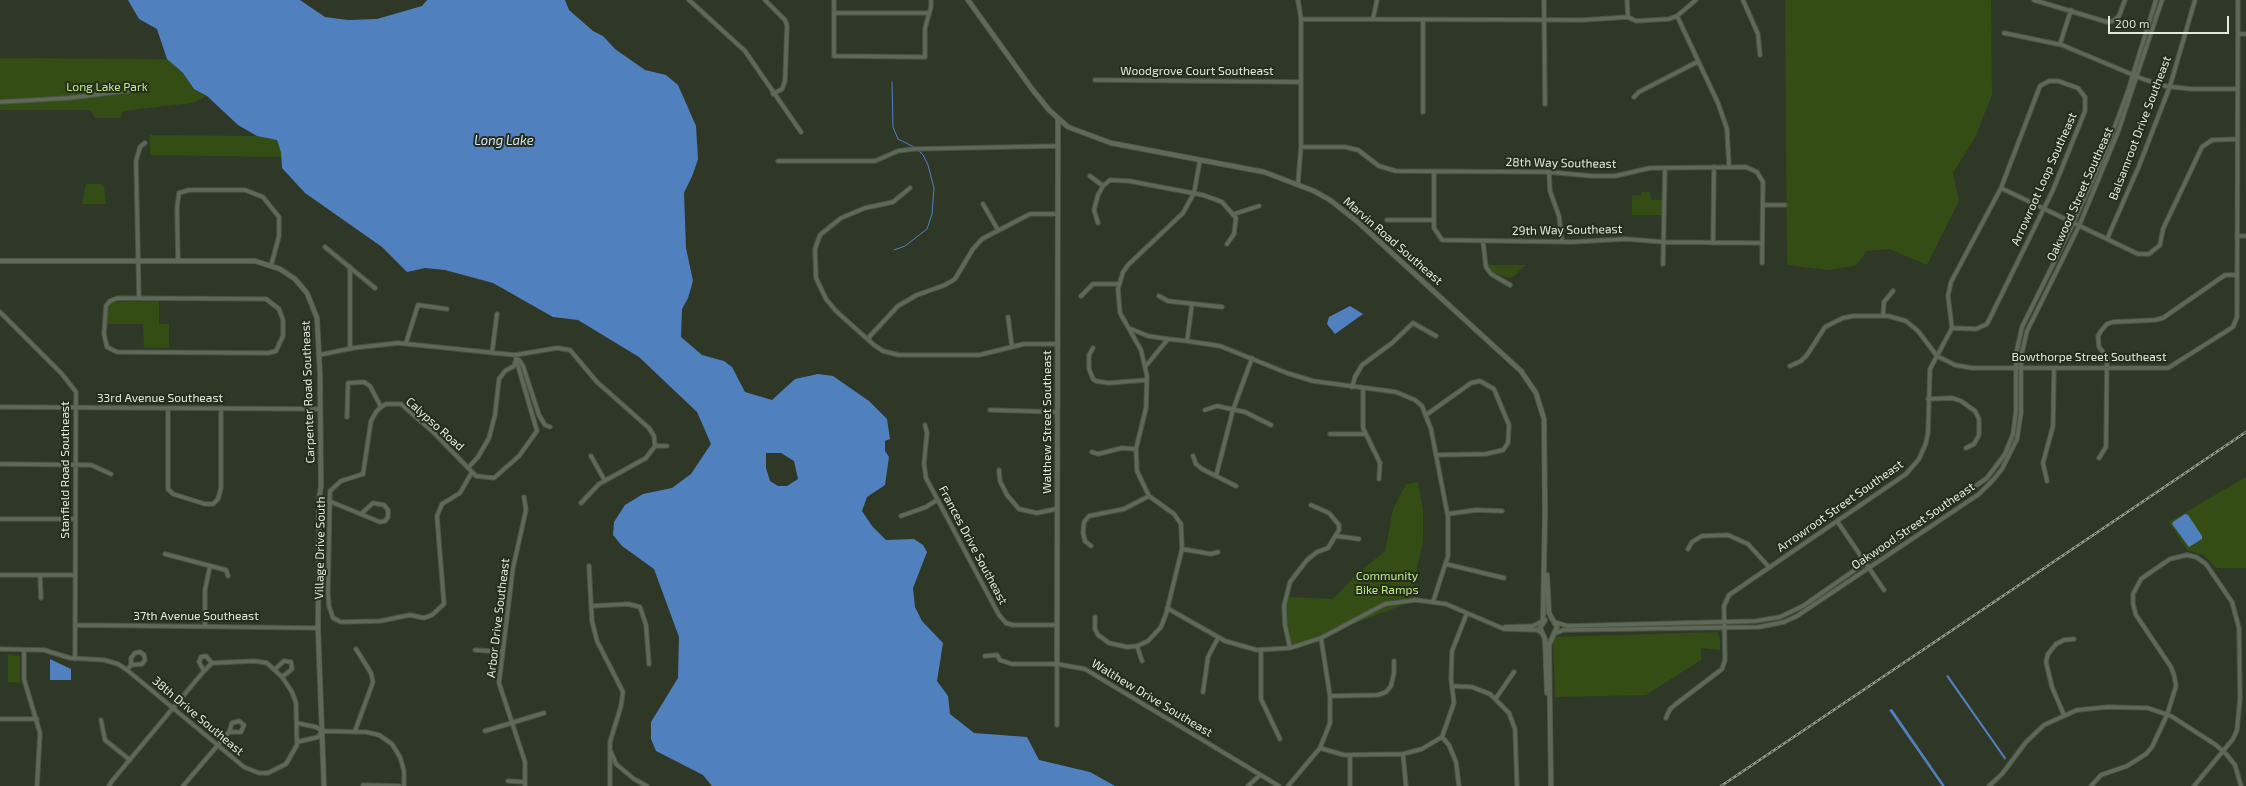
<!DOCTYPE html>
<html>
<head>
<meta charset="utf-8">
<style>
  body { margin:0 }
  #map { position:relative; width:2246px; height:786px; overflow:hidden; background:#2f3727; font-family:"Exo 2",sans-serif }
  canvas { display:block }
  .scale { position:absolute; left:2108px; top:16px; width:121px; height:18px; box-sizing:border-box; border:2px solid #e4e9df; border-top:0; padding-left:5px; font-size:12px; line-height:14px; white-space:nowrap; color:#e4e9df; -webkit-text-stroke:3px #252d1d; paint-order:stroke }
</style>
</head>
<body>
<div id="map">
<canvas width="2246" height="786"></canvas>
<div class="scale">200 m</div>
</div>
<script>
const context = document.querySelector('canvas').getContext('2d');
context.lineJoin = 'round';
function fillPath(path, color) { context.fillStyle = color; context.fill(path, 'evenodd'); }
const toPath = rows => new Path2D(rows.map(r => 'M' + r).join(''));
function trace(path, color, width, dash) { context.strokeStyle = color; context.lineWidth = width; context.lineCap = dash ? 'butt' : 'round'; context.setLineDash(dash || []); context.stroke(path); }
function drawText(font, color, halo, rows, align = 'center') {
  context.font = font + ' "Exo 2",sans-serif'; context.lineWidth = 4; context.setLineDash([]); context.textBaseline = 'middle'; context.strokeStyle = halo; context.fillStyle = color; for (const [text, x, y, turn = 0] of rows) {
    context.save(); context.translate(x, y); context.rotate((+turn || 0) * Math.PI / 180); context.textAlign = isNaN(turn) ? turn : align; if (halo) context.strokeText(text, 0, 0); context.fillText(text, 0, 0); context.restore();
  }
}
fillPath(toPath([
  [1785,0,1991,0,1992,95,1975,138,1953,173,1959,201,1927,265,1889,249,1867,251,1855,266,1828,270,1787,265],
  [0,58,167,59,183,73,194,89,207,96,192,103,123,111,120,118,95,118,90,110,0,110],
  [150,135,257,136,277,140,280,143,282,157,150,155],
  [86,184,102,184,104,186,106,204,82,204],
  [1641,192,1650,192,1651,200,1662,200,1662,215,1632,215,1632,195,1641,195],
  [1487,265,1526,265,1513,277,1506,277,1493,272],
  [159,301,159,324,169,324,169,348,144,348,143,324,107,324,107,311,112,302],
  [2246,477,2246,568,2216,568,2204,555,2187,550,2169,522],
  [1418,482,1423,510,1423,542,1413,585,1416,600,1290,648,1284,606,1286,597,1333,599,1358,573,1385,551,1393,509,1406,484],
  [1717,632,1720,638,1720,650,1701,648,1701,660,1646,695,1555,697,1553,637],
  [8,654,20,656,20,683,8,682]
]), '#344d15');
fillPath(toPath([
  [128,0,300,0,325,17,348,20,377,19,422,6,427,0,565,0,569,10,593,31,603,36,615,49,645,70,666,75,678,85,696,126,698,159,693,174,684,193,686,248,693,281,688,298,682,309,681,337,702,355,724,361,732,367,745,392,772,400,795,379,818,374,833,376,869,401,887,419,890,439,885,441,885,451,889,457,885,485,867,497,862,511,872,526,886,540,914,539,923,545,927,552,913,588,915,607,922,621,943,643,937,681,948,696,950,714,974,733,1027,737,1039,760,1090,772,1115,786,712,786,703,775,656,751,651,739,651,722,678,678,679,637,654,569,622,546,613,535,614,522,625,505,643,494,672,488,691,474,711,444,697,412,639,357,578,320,553,317,493,283,445,270,425,268,407,272,382,247,305,193,282,168,281,152,277,140,257,136,238,125,207,96,194,89,183,73,167,59,157,29,139,19],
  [766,453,781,453,794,461,798,479,787,486,778,486,770,481,766,468],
  [1350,306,1363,314,1335,334,1327,324,1329,317],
  [2185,514,2188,515,2202,536,2202,539,2189,547,2172,524,2173,522],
  [50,659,71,669,71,680,50,680],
  [1948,675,2006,758,2005,760,1946,676],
  [1892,709,1945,786,1942,786,1889,710]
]), '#5180bf');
trace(toPath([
  [892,82,893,127,898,139,914,147],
  [894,250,905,246,927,229,932,214,934,188,928,165,923,155,919,151]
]), '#5180bf', 1);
const minor = toPath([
  [689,0,745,51,801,132],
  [765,0,785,20,787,26,785,81,782,89,773,94],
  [834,0,834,56,925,57,925,28,931,7,931,0],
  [1544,0,1545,104],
  [1627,0,1628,17],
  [1743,0,1758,34,1760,55],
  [2034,0,2107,22,2113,21,2119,16,2125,0],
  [834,13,929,13],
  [1677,16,1718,103,1727,129,1729,167],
  [1301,19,1583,20,1628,17,1636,21,1669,19,1677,16,1696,0],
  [1373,19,1377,0],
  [2004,33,2062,45,2143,79,2165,86,2191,89,2237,89],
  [2238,34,2246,34],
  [2060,44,2071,10],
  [1095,80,1299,82],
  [1634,97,1639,92,1697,62],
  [0,102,69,98,134,90],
  [1423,112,1423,19],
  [1301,147,1345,147,1358,150,1379,166,1396,171,1549,172,1592,176,1615,176,1650,168,1746,167,1757,172,1763,182,1762,263],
  [778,161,875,161,898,151,913,149,1058,146],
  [1434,172,1434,228,1442,240,1572,242,1626,239,1664,242,1762,243],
  [1549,172,1550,191,1559,216,1562,241],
  [1090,176,1103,186],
  [1298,183,1301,147,1301,19,1298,0],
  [910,188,893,202,865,208,841,218,820,235,815,249,816,278,826,299,836,311,874,345,883,351,899,355,979,355,1024,344,1058,344],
  [2001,188,2138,254,2149,254,2160,245,2163,229,2202,147,2212,140,2237,139],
  [983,204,998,230],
  [1763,205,1785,205],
  [1234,214,1259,206],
  [1387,220,1433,220],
  [1098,223,1094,210,1098,195,1103,186,1110,180,1129,181,1203,195,1222,202,1236,218,1234,234,1227,244],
  [2237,236,2246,236],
  [2107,239,2139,166,2170,86,2195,0],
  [1483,242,1486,267,1491,274,1510,285],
  [1713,243,1714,167],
  [325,247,375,288],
  [178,260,177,208,179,193,189,190,245,190,263,197,279,217,279,236,271,266],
  [1663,264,1665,168],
  [350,267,350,349],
  [1081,296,1093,284,1119,284],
  [1159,296,1168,301,1222,307],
  [118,298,266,299,279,309,283,320,283,336,276,351,268,353,117,352,107,347,104,334,106,306,110,301,118,298],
  [139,298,136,161,140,147,145,143],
  [0,312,62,374,76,392,75,659],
  [1883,316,1884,302,1893,291],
  [1008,317,1012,347],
  [1131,329,1148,336,1168,339],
  [869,339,870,336,898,306,917,295,945,285,955,279,973,249,982,239,1030,214,1058,214],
  [1187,341,1192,304],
  [406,343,418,305,447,309],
  [1093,348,1089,355,1089,369,1093,379,1096,381,1108,383,1147,380],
  [492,353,497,314],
  [319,355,353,348,398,343,515,355,557,348,570,350,597,382,649,428,654,436,655,446,646,458,599,484,581,503],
  [516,359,519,360,523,366,539,415,545,425,550,427],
  [1790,366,1801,361,1807,355,1825,327,1843,318,1853,316,1888,316,1906,321,1918,331,1937,356,1955,365,1972,368,2168,368,2233,327,2237,317,2238,0],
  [1145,367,1168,339,1187,341,1220,346,1287,373,1313,381,1396,392,1415,400,1422,406,1431,429,1448,517,1448,556,1433,602],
  [1352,387,1355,377,1362,365,1392,343,1413,323,1436,336],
  [1363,388,1363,428,1380,463,1379,479],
  [1928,399,1952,398,1961,401,1975,411,1979,419,1979,435,1974,444,1966,448],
  [0,407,320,409],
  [168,408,168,489,173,494,205,504,213,504,218,499,221,488,221,408],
  [990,410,1057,412],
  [1205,410,1217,406,1245,412,1271,425],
  [1426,415,1471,383,1480,381,1494,389,1509,425,1508,443,1503,450,1486,454,1437,455],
  [347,417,348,383,364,382,370,386,381,407],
  [925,425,927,433,924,464,926,478,999,615,1006,623,1013,625,1056,625],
  [1330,434,1365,434],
  [655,446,667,446],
  [1092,452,1098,454,1122,448,1136,449],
  [591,456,605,481],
  [1193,456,1196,464,1202,469,1236,486],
  [2099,458,2106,447,2107,357,2099,347,2098,336,2101,331,2107,324,2113,322,2155,320,2163,318,2225,275,2237,275],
  [0,464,91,465,111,474],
  [468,468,478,457,489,438,495,415,499,379,505,371,514,366,516,359],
  [999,470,1000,481,1007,495,1019,509,1037,513,1056,509],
  [472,472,460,493,442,504,437,516,444,604,432,615,424,618,410,615,380,621,341,622,333,618,329,606,328,594,330,491,341,481,363,474,371,421,376,412,381,407,386,404,401,404,433,432,476,476,494,478,519,456,537,431,516,359],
  [1216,476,1233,410,1252,358],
  [2047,481,2043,463,2053,426,2054,368],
  [524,497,526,510,513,568,499,683,525,762,525,786],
  [329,501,380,522,385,521,388,517,388,510,384,505,373,503,361,514],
  [1448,514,1476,510,1502,511],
  [901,516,926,507,937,500],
  [0,519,74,519],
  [1837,521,1884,590],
  [1336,536,1359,539],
  [1091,546,1085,541,1083,533,1084,522,1089,516,1124,509,1149,496],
  [1182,549,1211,554,1218,552],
  [1688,549,1692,542,1702,536,1728,535,1748,544,1769,567],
  [165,554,226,570,228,576],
  [1446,564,1504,578],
  [589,566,592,621,597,641,623,692,621,706,610,742,610,786],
  [0,575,75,575],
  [40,575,41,598],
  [591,606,628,604,640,607,646,625,649,664],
  [1167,608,1225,641,1257,650,1290,648,1321,638,1385,604,1416,600,1446,604,1504,629,1537,630,1542,633],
  [1095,617,1095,629,1098,635,1109,643,1127,647,1137,646,1148,641,1161,627,1166,614,1182,549,1181,524,1174,514,1149,496,1137,471,1136,449,1146,408,1147,376,1141,350,1120,313,1118,289,1123,272,1128,265,1183,213,1194,193,1200,160],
  [1555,622,1567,626,1756,621,1780,617,1803,606,1987,478,2005,454,2013,434,2016,411,2016,354,2022,327,2070,230,2107,148,2128,91,2156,0],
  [75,625,318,628],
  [205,625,205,590,210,566],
  [1505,627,1533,626,1541,622],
  [1554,634,1563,630,1759,627,1784,622,1797,616,1979,494,1993,480,2002,469,2017,439,2021,413,2021,357,2027,331,2079,226,2118,132,2162,0],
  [1137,646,1142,661],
  [1290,648,1285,625,1284,606,1290,582,1307,560,1317,552,1328,548,1339,530,1339,525,1329,513,1311,505],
  [0,649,44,650,70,658,104,660,118,664,127,670,173,708,244,767,259,773,268,773,286,764,297,745,296,703,292,692,282,677,267,663,254,661,212,663,204,671,173,708,112,781,109,786],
  [24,650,24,679,40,733,37,786],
  [475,650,503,652],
  [1261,650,1261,699,1280,739],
  [985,656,997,655,1000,660,1012,664,1057,664,1085,669,1279,786],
  [1057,664,1057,725],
  [275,669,284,661,291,662,292,669,282,677],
  [127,670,131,665,142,664,145,660,144,655,140,652,135,653,131,658,131,665],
  [204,671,199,662,201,657,206,656,212,663],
  [1452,686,1472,687,1490,694,1509,713,1515,729,1517,786],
  [1203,692,1208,657,1218,638],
  [1330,696,1378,695,1386,692,1391,686,1394,673,1394,661],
  [1496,698,1514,672],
  [2064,715,2052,687,2046,662,2048,654,2056,644,2064,640,2074,639],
  [1666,718,1670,709,1676,704,1722,669,1725,660,1724,606,1729,595,1906,474,1919,459,1926,443,1928,433,1930,369,1952,328,1948,296,1951,282,2001,188,2040,86,2049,81,2058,81,2078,88,2085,97,2085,111,2053,190,1990,318,1987,324,1976,329,1952,328],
  [0,719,37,719],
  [101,720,105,740,130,760],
  [297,723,316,727,322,731,366,732,379,735,392,744,400,757,404,771,404,786],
  [355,731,373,682,371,673,356,649],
  [485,731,544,713],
  [1442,737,1449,745,1456,762,1459,786],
  [297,742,318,737,322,731],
  [1320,748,1344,755,1403,754,1422,749,1442,737,1454,703,1451,679,1452,651,1467,613],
  [611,752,616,764,634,779,647,786],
  [1403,754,1406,786],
  [1350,755,1350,786],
  [508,781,525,782],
  [363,785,399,786],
  [183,786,229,732,232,723,239,721,244,725,241,732,229,732],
  [1248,786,1260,775],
  [1288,786,1320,748,1330,723,1330,696,1321,638],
  [1989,786,2002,774,2026,742,2044,725,2077,710,2108,707,2148,708,2171,716,2216,745,2226,754,2235,765,2241,786],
  [2091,786,2101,775,2127,766,2146,754,2152,747,2167,715,2176,686,2174,675,2171,667,2136,615,2133,604,2133,594,2141,579,2151,572,2170,559,2187,555,2196,557,2206,564,2232,602,2239,628,2240,699,2237,730,2233,739,2194,786]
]);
const tertiary = toPath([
  [968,0,1032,89,1049,110,1068,127,1111,143,1264,172,1314,191,1330,200,1359,223,1521,371,1536,393,1544,419,1545,512,1543,621],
  [0,261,255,261,280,269,295,279,307,293,317,318,320,374,321,486,319,500,318,628,324,786],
  [1547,575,1549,613,1557,627,1549,645,1551,786],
  [1545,620,1540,628,1545,639,1547,693],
  [1057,664,1058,119]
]);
trace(minor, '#4c5345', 5.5);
trace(tertiary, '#4c5345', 6);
trace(minor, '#5f6957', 3.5);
trace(tertiary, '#5f6957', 4.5);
const rail = toPath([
  [1721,786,2246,432]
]);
trace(rail, '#959b8e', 2.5);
trace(rail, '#252d1d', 1, [3]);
drawText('12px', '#e4e9df', '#252d1d', [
  ["Woodgrove Court Southeast",1197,71],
  ["Balsamroot Drive Southeast",2140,128,-69],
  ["28th Way Southeast",1561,163,1],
  ["Arrowroot Loop Southeast",2044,179,-66],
  ["Oakwood Street Southeast",2080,194,-66],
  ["29th Way Southeast",1567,230,-1],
  ["Marvin Road Southeast",1393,241,41],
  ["Bowthorpe Street Southeast",2089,357],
  ["Carpenter Road Southeast",308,392,-92],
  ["33rd Avenue Southeast",160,398],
  ["Walthew Street Southeast",1047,422,-90],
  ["Calypso Road",435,424,42],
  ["Stanfield Road Southeast",65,470,-90],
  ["Arrowroot Street Southeast",1840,506,-35],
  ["Oakwood Street Southeast",1913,526,-34],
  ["Frances Drive Southeast",973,545,62],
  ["Village Drive South",320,548,-89],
  ["37th Avenue Southeast",196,616],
  ["Arbor Drive Southeast",498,618,-83],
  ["Walthew Drive Southeast",1152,698,31],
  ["38th Drive Southeast",198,716,40]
]);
drawText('12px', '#bbec87', '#252d1d', [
  ["Long Lake Park",107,87],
  ["Community",1387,576],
  ["Bike Ramps",1387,590]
]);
drawText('italic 13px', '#d7e4f6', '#252d1d', [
  ["Long Lake",504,141]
]);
</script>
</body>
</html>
